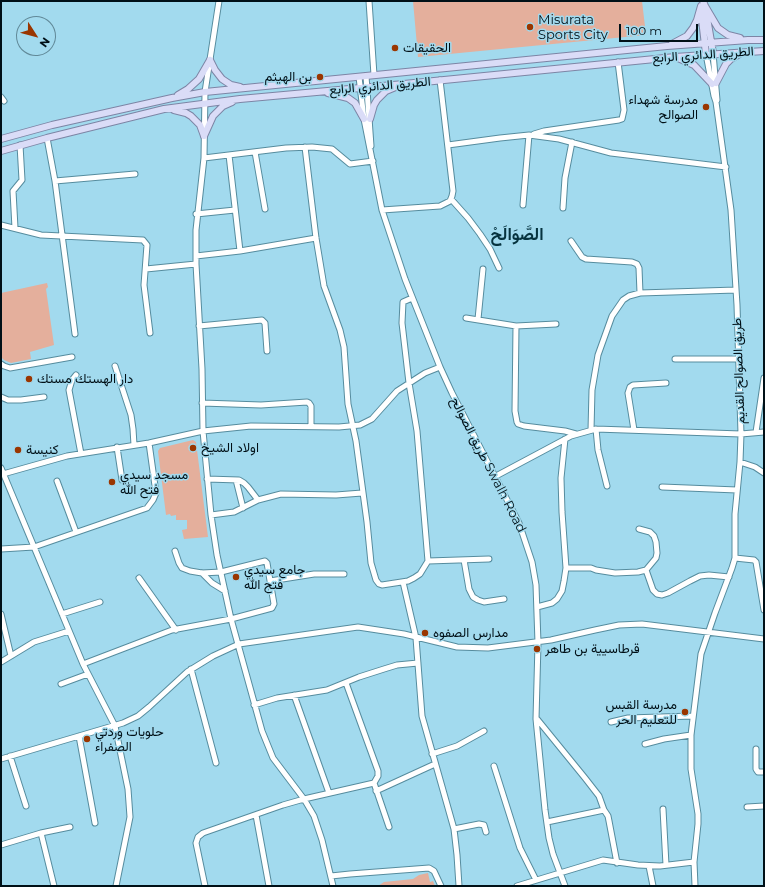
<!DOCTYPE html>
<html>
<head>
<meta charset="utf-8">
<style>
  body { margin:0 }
  #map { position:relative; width:765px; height:887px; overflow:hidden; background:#a2daee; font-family:Montserrat,sans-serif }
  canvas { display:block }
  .frame { position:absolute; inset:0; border:2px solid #001017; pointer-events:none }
  .north { position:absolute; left:16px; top:16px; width:40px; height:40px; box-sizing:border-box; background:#a2daee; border:1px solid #618998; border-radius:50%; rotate:126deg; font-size:11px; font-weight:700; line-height:16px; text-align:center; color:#001017 }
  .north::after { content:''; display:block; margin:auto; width:14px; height:18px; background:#9a3600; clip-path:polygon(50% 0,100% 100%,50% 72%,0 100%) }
  .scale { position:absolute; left:619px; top:24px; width:79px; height:18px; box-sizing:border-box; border:2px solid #001017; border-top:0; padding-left:5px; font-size:12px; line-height:14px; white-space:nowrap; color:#001017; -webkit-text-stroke:3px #a2daee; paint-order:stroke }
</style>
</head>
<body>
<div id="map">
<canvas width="765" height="887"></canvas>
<div class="frame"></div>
<div class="north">N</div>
<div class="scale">100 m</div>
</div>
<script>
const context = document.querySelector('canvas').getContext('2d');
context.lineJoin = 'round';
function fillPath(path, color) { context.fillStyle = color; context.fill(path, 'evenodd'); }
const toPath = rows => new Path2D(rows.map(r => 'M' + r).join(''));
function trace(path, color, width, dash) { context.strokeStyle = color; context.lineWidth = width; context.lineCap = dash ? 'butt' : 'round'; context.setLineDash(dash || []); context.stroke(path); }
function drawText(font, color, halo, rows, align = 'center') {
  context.font = font + ' Montserrat,Vazirmatn,sans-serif'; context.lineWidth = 3; context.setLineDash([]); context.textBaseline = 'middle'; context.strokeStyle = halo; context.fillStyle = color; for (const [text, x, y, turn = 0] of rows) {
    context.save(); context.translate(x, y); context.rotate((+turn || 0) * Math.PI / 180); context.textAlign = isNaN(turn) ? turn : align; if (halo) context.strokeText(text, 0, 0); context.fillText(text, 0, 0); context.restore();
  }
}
fillPath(toPath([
  [413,1,642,1,646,35,418,57],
  [47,283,48,287,46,289,54,345,30,352,31,359,11,363,4,360,1,357,1,293],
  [193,440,196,442,208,537,184,539,182,530,187,529,187,520,176,520,176,515,171,516,170,514,166,515,158,451,160,448],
  [428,873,430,882,433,881,435,886,378,886,384,882,413,879,419,875]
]), '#e4af9c');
const minor = toPath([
  [219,1,205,92,204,158,196,230,196,264,202,369,203,431,211,515,217,555,231,619,262,731,273,758,304,799,314,816,322,840,333,886],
  [369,1,374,75],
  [713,53,717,100],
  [366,76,371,146],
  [359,77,364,119,382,210,405,279,440,367,452,393,519,523,532,562,536,585,538,643,536,719,545,810,549,838,553,854,565,886],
  [1,97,4,101],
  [534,134,544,131,619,120,622,119,624,110,618,62],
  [47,138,55,181,75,334],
  [448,145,500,138,529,135,559,139,611,153,726,167],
  [305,147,316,238,324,286,340,330,344,347,348,404,356,441,367,522,371,563,376,580,379,584,382,585,408,581,414,578,420,574,428,561,417,431,409,383,402,323,403,302,412,298],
  [255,152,265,209],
  [229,155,240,251],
  [204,158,286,148,312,147,332,149,350,164,373,161],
  [55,181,135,174],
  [451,199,468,218,480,234,490,249,499,268],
  [523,205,529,135],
  [563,208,565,178,572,142],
  [382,210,440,206,450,201,452,196,453,191,440,80],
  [196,214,235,210],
  [1,225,41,235,143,240,147,245,144,285,150,333],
  [15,228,13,191,22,180,20,145],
  [571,241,582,257,586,259,632,262,637,264,639,268,640,293],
  [196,256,240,251,316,238],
  [146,269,196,264],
  [466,318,516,326,556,324],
  [478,319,483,269],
  [199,326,262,320,265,323,267,351],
  [516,326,515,411,517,422,518,424,524,426,565,431,576,434],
  [675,359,738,359],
  [1,364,4,366,10,368,72,357],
  [115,366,131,415,133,429,134,445],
  [76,375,72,380,69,390,81,454],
  [1,397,8,400,21,400,44,397],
  [202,403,261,405,307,402,309,403,311,406,311,426],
  [596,429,598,450,607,486],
  [591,430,592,390,598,355,612,316,623,300,629,296,640,293,736,290],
  [634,430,628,393,630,387,633,385,666,383],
  [756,432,764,378],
  [117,447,122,480],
  [740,462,755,467,764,473],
  [1,468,83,664,115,726,128,789,130,817,116,886],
  [3,474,67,456,149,443,203,431,251,426,339,427,360,425,372,419,397,391,425,373,440,367],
  [496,476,571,436,596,429,741,434,764,432],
  [207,479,239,480,244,483,248,487,258,500],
  [236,480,243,508],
  [57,481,76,532],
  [662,487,737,490],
  [211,515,234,512,258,500,281,494,336,495,362,493],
  [1,549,34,547,147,508,153,500,156,493,149,443],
  [735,558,754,560,756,562,764,610],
  [464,560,469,589,473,597,478,600,484,602,504,599],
  [428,561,489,559],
  [566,568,591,568,596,570,615,573,638,572,646,570,656,558,657,553,656,542,654,536,650,532,639,529],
  [646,570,653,590,657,594,662,595,668,593,690,581,700,576,709,575,729,577],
  [202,573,212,583,225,591],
  [139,578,176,630],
  [270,581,314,574,344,574],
  [403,582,416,638,422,716,454,829,457,855,459,886],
  [537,607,552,603,557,599,562,591,564,581,566,568,562,512,561,478,565,439],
  [1,614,11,656],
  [62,614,100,602],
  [1,662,34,642,69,631],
  [83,664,172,630,231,619,272,608,274,604,267,563,265,561,221,572,202,573,190,571,182,568,179,563,175,551],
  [191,669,216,763],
  [346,683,378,771,378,776,374,783,389,827],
  [61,684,88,674],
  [294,695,329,793],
  [254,705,277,698,327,690,359,677,384,669,397,665,418,663],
  [537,719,585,778,599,796,604,810],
  [611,722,628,718,693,716],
  [79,736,95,823],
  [645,744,664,739,691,735],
  [756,749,756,769,758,772,764,772],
  [432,754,457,746,484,731],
  [10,756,26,806],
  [1,759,123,723,138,716,149,707,187,672,213,656,239,644,358,627,404,634,457,647,488,648,551,640,595,630,619,625,642,624,764,639],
  [494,766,520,848,536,880],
  [376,791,435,764],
  [747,807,764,806],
  [663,809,666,865],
  [256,815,269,886],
  [547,822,604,810,608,816,609,821,617,863],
  [454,829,479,824,484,825,486,832],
  [41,833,54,886],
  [1,845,41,833,70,827],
  [649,866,653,886],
  [331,876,350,874,429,868,434,871,441,886],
  [205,886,196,843,198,837,203,833,283,805,304,799,374,783],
  [517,886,603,860,638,865,660,866,694,862],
  [695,886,694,862,698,824,698,814,691,769,691,735,701,654,715,613,732,568,735,558,735,514,740,462,741,434,737,305,731,210,716,102,714,96,706,54]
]);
const major = toPath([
  [703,1,705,6,713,53],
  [705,6,718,28,728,35,740,38],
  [701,11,706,54],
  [672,44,687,36,693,28,697,20,701,6],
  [678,58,694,65,712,84],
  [210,60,215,70,222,79,231,85,240,87],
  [716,83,726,64,731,59,741,53],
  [328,93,348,98,355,103,364,119],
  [178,95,188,89,199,79,210,60],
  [174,110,186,113,191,116,200,125,204,136],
  [370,119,374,105,377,100,386,91,398,86],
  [204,136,213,116,223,106,232,102],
  [1,139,52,125,172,98,205,92,667,46,748,40,764,40],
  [1,151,47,138,164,109,240,99,404,84,675,57,764,51]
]);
trace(minor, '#568c9e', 7);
trace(major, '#7d85a5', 8);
trace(minor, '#fff', 5);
trace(major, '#dadcf7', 6);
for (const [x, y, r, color] of [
  [530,27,4,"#9a3600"],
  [395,48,4,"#9a3600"],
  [320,77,4,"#9a3600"],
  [706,107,4,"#9a3600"],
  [29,379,4,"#9a3600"],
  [193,448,4,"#9a3600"],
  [18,450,4,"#9a3600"],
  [112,482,4,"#9a3600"],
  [236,577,4,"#9a3600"],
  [425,633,4,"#9a3600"],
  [537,649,4,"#9a3600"],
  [685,712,4,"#9a3600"],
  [87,739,4,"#9a3600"]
]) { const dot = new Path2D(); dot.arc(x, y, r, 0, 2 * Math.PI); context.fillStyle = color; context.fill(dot); trace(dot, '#a2daee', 1.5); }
drawText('13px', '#001017', '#a2daee', [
  ["Misurata",538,20],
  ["Sports City",538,35],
  ["الحقيقات",403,48],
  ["بن الهيثم",312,77,"right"],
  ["مدرسة شهداء",698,100,"right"],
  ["الصوالح",698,115,"right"],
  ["دار الهستك مستك",37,379],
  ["اولاد الشيخ",201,448],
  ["كنيسة",26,450],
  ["مسجد سيدي",120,475],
  ["فتح الله",120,490],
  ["جامع سيدي",244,570],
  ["فتح الله",244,585],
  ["مدارس الصفوه",433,633],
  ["قرطاسيية بن طاهر",545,649],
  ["مدرسة القبس",677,705,"right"],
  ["للتعليم الحر",677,720,"right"],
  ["حلويات وردتي",95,732],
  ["الصفراء",95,747]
], 'left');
drawText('13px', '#001017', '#a2daee', [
  ["الطريق الدائري الرابع",703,55,-4],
  ["الطريق الدائري الرابع",380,86,-5],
  ["طريق الصوالح القديم",739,371,-92],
  ["طريق الصوالح Swalh Road",488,465,63]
]);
drawText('bold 17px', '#06333f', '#a2daee', [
  ["الصَّوَالَحْ",517,235]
]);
</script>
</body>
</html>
